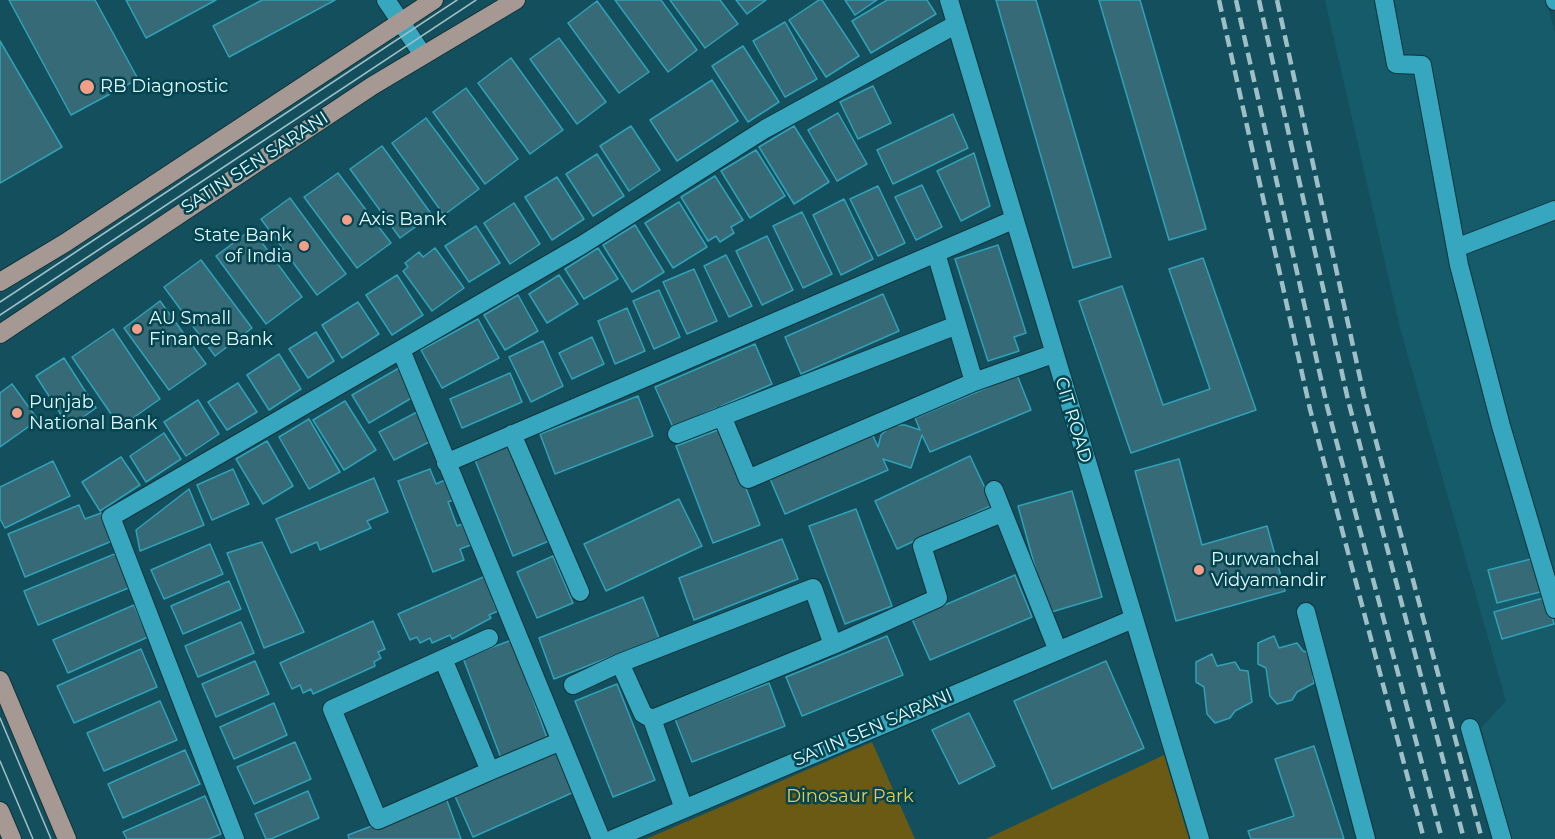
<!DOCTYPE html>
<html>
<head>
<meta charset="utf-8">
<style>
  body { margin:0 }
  canvas { display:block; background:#134f5c }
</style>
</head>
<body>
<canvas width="1555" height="839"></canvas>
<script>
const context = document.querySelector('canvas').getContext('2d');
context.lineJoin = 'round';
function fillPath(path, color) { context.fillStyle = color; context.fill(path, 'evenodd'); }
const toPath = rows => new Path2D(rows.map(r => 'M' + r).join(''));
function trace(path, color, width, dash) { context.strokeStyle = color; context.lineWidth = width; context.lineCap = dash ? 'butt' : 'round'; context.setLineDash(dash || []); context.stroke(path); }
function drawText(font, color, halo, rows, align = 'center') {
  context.font = font + ' Montserrat,sans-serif'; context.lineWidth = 5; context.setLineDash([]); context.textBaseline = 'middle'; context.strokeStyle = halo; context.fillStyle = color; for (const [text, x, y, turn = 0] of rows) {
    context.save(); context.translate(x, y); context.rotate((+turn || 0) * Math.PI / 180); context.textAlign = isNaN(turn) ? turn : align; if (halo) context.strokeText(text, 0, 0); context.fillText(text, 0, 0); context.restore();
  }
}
fillPath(toPath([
  [1325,0,1546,0,1555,33,1555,839,1509,839,1481,728,1506,701,1400,328]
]), '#165b69');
fillPath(toPath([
  [872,742,915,839,646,839],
  [1164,755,1189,839,986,839]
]), '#6a5a13');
const building = toPath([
  [9,0,95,0,138,79,71,115,9,0],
  [126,0,216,0,146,38,126,0],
  [262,0,335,0,229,57,213,26,262,0],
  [615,0,661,0,697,50,668,72,615,0],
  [670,0,720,0,738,24,705,48,670,0],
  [736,0,766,0,747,14,736,0],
  [819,0,822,0,859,56,826,77,789,20,819,0],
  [845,0,877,0,855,15,845,0],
  [887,0,927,0,936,14,871,53,852,21,887,0],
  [996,0,1036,0,1111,257,1073,268,996,0],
  [1099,0,1140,0,1206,229,1169,240,1099,0],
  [597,1,649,72,619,93,568,23,597,1],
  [785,22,817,79,785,97,753,41,785,22],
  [559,38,606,102,577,124,530,59,559,38],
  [0,41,62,147,0,183,0,41],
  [743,46,779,102,748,122,712,66,743,46],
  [511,58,563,130,530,154,478,83,511,58],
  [712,80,738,121,677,161,650,120,712,80],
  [873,86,891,123,858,139,840,102,873,86],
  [466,88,518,159,485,184,433,112,466,88],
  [838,113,867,164,837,181,808,130,838,113],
  [953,114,968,148,893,184,877,150,953,114],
  [426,118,479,189,444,215,392,143,426,118],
  [631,126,660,170,629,191,600,146,631,126],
  [794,126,829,182,794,204,759,147,794,126],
  [382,146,432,215,400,238,350,169,382,146],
  [756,150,785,196,750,218,721,171,756,150],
  [974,153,990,206,961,221,937,171,974,153],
  [597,154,624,196,593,216,566,174,597,154],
  [338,173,391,243,357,268,304,197,338,173],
  [715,176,743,220,731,227,734,233,720,242,716,236,708,241,681,197,715,176],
  [557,177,584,219,552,240,525,197,557,177],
  [922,185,942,227,916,240,895,197,922,185],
  [878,186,905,243,878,256,850,199,878,186],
  [290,198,346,274,317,295,261,219,290,198],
  [844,199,873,259,841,275,813,215,844,199],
  [679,202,707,247,673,268,645,223,679,202],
  [514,203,540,244,510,264,484,223,514,203],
  [802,212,832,274,803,288,773,226,802,212],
  [635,225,664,272,632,292,603,245,635,225],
  [476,226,500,263,469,282,445,246,476,226],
  [252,229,302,297,266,324,216,256,252,229],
  [767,236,793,290,762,305,736,251,767,236],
  [998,245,1026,333,1014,337,1019,351,988,361,955,259,998,245],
  [435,248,464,288,432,311,403,271,408,267,405,263,419,252,423,257,435,248],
  [598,248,618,279,584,299,565,269,598,248],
  [726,255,752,306,729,317,704,266,726,255],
  [1203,258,1256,410,1131,453,1079,301,1122,286,1163,405,1210,389,1169,269,1203,258],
  [201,260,252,328,215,356,164,287,201,260],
  [694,269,717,321,687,334,663,282,694,269],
  [397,275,423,315,392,335,366,295,397,275],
  [559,275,578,304,547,323,529,294,559,275],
  [659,290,680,337,654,349,633,301,659,290],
  [883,294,899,331,801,374,785,337,883,294],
  [518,295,538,331,505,350,484,315,518,295],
  [160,301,206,364,169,390,124,328,160,301],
  [358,302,379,334,342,358,322,325,358,302],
  [627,308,645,351,615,364,598,321,627,308],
  [478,319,499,358,442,388,421,350,478,319],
  [113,329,160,399,120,427,72,357,113,329],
  [316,332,334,361,308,378,289,349,316,332],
  [592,337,604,364,572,379,559,353,592,337],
  [543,341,563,386,531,402,509,357,543,341],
  [755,344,772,384,673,427,655,387,755,344],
  [279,354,301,389,269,410,247,375,279,354],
  [64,358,96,408,69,427,36,376,64,358],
  [399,368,415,396,369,423,352,395,399,368],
  [510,373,522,402,462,428,450,399,510,373],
  [1017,375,1031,410,930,452,922,435,911,468,883,459,888,470,785,514,768,474,870,429,878,447,881,435,892,425,905,425,920,430,915,418,1017,375],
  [238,383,257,412,227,430,208,402,238,383],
  [12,384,38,420,0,447,0,393,12,384],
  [638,396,653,436,555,474,540,434,638,396],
  [198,400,219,434,186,456,164,422,198,400],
  [345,401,376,450,344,470,313,420,345,401],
  [417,412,431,441,394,460,379,432,417,412],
  [309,419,340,472,309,489,279,437,309,419],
  [723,428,760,525,713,543,676,446,723,428],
  [164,433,181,459,146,482,130,456,164,433],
  [267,441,293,486,263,504,236,459,267,441],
  [511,445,549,541,513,556,475,460,511,445],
  [970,456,993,505,897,549,875,501,970,456],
  [121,457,140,485,100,511,82,482,121,457],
  [1179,459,1202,545,1267,526,1285,591,1176,621,1135,471,1179,459],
  [53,461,70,496,5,528,0,519,0,487,53,461],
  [233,469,249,504,212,520,197,485,233,469],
  [430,469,436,484,445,480,453,500,448,502,457,526,462,524,471,545,460,549,464,560,433,572,398,481,430,469],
  [374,478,388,512,367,521,371,528,320,550,317,542,291,553,276,519,374,478],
  [189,489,204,525,140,551,136,530,189,489],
  [1072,491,1102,597,1048,613,1018,506,1072,491],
  [679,499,702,546,606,591,584,544,679,499],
  [79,505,85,519,101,513,112,541,25,577,8,534,79,505],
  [856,509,892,606,845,624,809,526,856,509],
  [782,539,798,579,694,620,679,578,782,539],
  [262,542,304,632,264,648,227,553,262,542],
  [210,544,223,574,164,599,151,570,210,544],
  [117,553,131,587,38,625,24,591,117,553],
  [553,556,573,603,537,618,517,572,553,556],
  [1535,558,1544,591,1497,603,1488,570,1535,558],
  [488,575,499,601,494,603,498,611,489,615,491,618,452,639,450,635,432,643,430,638,420,643,417,637,410,640,398,614,488,575],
  [1015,575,1032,617,930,660,912,619,1015,575],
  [229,581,241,609,183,634,171,606,229,581],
  [643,597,659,638,554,679,539,638,643,597],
  [1547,597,1554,624,1502,639,1494,612,1547,597],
  [134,605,148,637,68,673,53,640,134,605],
  [373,621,385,649,378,652,381,658,374,662,375,666,313,694,311,689,303,693,300,685,292,689,280,663,373,621],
  [241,622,254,653,198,677,185,646,241,622],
  [887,636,903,675,802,716,786,677,887,636],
  [1274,636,1279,648,1297,643,1303,651,1310,653,1314,683,1297,692,1292,700,1277,704,1270,696,1266,668,1258,664,1258,643,1274,636],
  [512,640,547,738,501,758,463,658,512,640],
  [141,649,157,687,74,723,57,686,141,649],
  [1212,654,1217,666,1235,662,1240,670,1248,671,1252,702,1235,711,1230,718,1215,723,1207,714,1204,687,1196,682,1196,662,1212,654],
  [255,661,269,694,216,717,202,684,255,661],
  [1106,661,1144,748,1052,789,1014,701,1106,661],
  [769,683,785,726,692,762,675,719,769,683],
  [617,684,655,780,613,797,575,701,617,684],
  [160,701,177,740,104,771,87,733,160,701],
  [274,703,287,735,234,759,220,727,274,703],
  [969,713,995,766,959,784,932,730,969,713],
  [295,742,311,779,254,804,237,767,295,742],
  [1314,746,1344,839,1251,839,1248,831,1294,816,1275,759,1314,746],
  [555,749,574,792,473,837,454,794,555,749],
  [185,750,200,784,123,818,108,784,185,750],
  [308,791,319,818,271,839,266,839,255,814,308,791],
  [205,796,221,834,209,839,127,839,123,832,205,796],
  [446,798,461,839,349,839,348,835,446,798]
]);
fillPath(building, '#356a76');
trace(building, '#2fa2ba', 1.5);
const minor = toPath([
  [386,0,423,55],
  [949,0,1200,839],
  [1384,0,1396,64,1422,65,1459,265,1501,426,1555,609],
  [1555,0,1555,1],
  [1456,248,1555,210],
  [401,350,601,839],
  [974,382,1053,354],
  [722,416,748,479,974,382,936,253],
  [512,434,580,592],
  [677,434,957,325],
  [446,463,1013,220],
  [994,490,1058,651],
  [1306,612,1366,839],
  [833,645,938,598,922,546,1002,513],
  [443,659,490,771,378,820,332,709,489,638],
  [573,685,620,663,813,588,833,645,652,719,643,714,620,663],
  [652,719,684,809],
  [1470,728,1502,839],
  [490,771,561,741],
  [235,839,111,517,582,245,765,129,955,25],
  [613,839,1133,619]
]);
const major = toPath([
  [0,282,65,243,434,0],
  [0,334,372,86,516,0],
  [0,680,67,839],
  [0,811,12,839]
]);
trace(minor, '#10333a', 20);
trace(major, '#10333a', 20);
trace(minor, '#36a7bf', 18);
trace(major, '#a69893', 18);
trace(toPath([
  [0,302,457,0],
  [0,315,476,0],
  [0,718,51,839],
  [0,761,33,839]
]), '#9fbfc6', 1.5);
trace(toPath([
  [1219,0,1310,409,1424,839],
  [1236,0,1327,406,1442,839],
  [1259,0,1348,400,1464,839],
  [1277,0,1364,396,1482,839]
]), '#9fbfc6', 4.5, [12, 6]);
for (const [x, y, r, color] of [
  [87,87,8,"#f49e88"],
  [347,220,6,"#f49e88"],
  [304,246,6,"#f49e88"],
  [137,329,6,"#f49e88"],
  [17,413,6,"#f49e88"],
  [1199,570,6,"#f49e88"]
]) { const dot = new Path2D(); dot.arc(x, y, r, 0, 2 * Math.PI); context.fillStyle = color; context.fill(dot); trace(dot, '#024551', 2); }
drawText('18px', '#e4f7fb', '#024551', [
  ["RB Diagnostic",100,87],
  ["Axis Bank",359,220],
  ["State Bank",292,236,"right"],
  ["of India",292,257,"right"],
  ["AU Small",149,319],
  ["Finance Bank",149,340],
  ["Punjab",29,403],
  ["National Bank",29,424],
  ["Purwanchal",1211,560],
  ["Vidyamandir",1211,581]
], 'left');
drawText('18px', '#e4f7fb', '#024551', [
  ["SATIN SEN SARANI",255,163,-33],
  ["CIT ROAD",1073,420,73],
  ["SATIN SEN SARANI",873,728,-23]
]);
drawText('18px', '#e8c94e', '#024551', [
  ["Dinosaur Park",850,797]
]);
</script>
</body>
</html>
